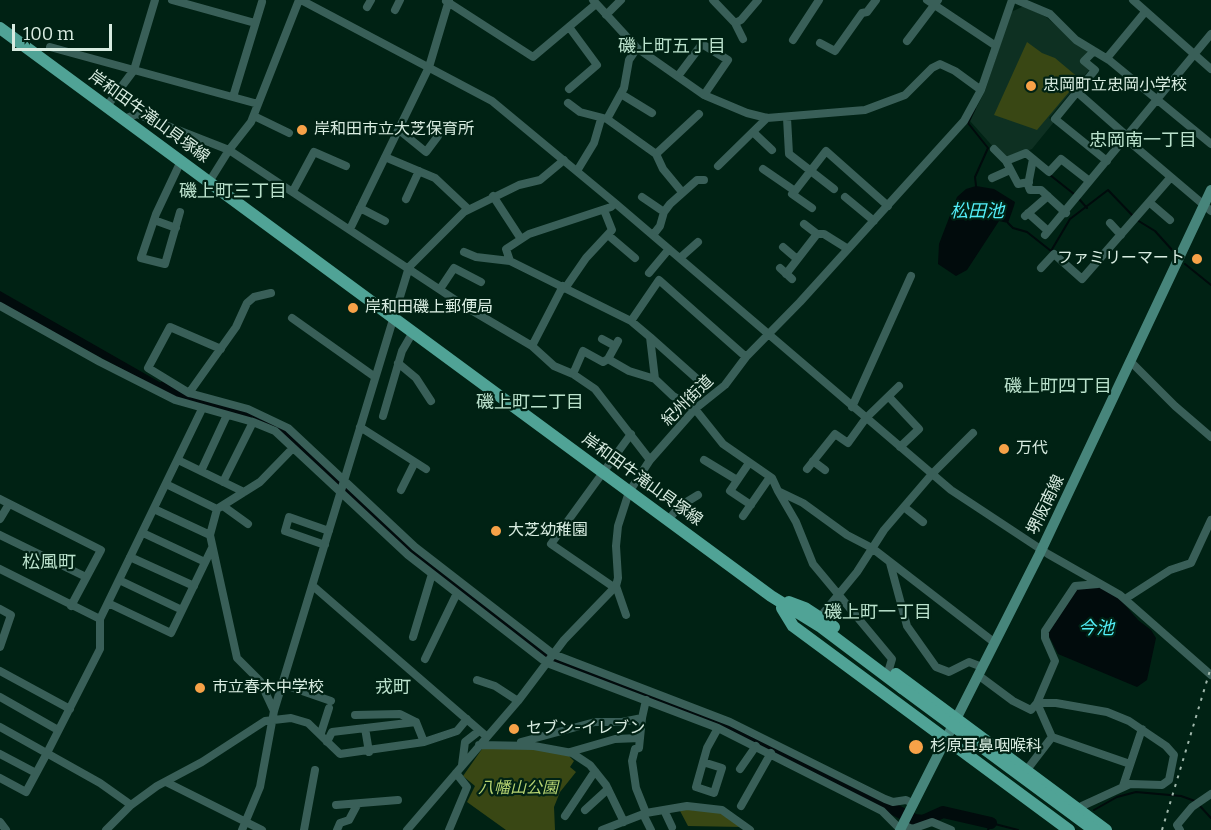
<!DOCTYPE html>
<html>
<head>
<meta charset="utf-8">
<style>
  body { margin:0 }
  #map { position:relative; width:1211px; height:830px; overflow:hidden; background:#002214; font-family:Bitter,serif }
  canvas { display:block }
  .scale { position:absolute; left:12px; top:24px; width:100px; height:27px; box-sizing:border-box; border:3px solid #d8ece1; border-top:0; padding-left:8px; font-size:18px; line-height:21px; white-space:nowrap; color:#d8ece1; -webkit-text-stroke:4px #002214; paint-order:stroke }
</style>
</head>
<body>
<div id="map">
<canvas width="1211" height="830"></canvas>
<div class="scale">100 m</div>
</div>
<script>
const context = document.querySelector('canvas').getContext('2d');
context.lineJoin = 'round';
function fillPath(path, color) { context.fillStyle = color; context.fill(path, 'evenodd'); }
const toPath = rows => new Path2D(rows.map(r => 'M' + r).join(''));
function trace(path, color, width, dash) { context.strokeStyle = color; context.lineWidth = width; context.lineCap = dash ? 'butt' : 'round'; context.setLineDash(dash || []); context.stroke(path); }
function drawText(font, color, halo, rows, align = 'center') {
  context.font = font + ' Bitter,"Noto Sans JP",serif'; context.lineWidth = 4.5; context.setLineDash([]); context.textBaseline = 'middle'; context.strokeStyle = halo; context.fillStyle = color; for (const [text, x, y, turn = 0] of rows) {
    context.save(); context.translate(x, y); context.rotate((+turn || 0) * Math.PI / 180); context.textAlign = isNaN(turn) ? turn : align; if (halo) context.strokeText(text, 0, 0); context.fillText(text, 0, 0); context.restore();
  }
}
fillPath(toPath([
  [1024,6,1046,17,1089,53,1090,69,1049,118,1054,122,1032,149,1005,160,970,121,985,91,1011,12]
]), '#0e3022');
fillPath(toPath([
  [1027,42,1042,53,1055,58,1080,79,1037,130,994,115],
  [540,746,569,756,574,761,570,767,576,772,560,792,554,807,555,830,506,830,467,802,475,786,463,776,482,749],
  [679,809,721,812,743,827,688,826]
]), '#394714');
fillPath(toPath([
  [976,186,994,189,1015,202,1014,206,1008,223,999,221,967,270,956,276,938,264,939,244,957,197,966,189],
  [0,291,177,392,175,397,0,304],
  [1099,587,1118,597,1138,620,1151,630,1156,638,1147,680,1137,687,1058,654,1048,634,1078,588]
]), '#010b0c');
trace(toPath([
  [975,108,968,123,988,148,975,177,976,186],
  [1050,175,1074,194],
  [1079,199,1087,208],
  [1137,220,1155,231,1173,251],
  [1008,223,1013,228,1027,232,1051,251,1070,219,1108,190,1133,216],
  [1185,264,1211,285],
  [1199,805,1211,818],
  [1094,810,1117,797,1136,792,1181,796,1195,801],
  [988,830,991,823,1018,830]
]), '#010b0c', 2);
trace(toPath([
  [164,387,267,421,425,561,556,662,733,728,915,820,923,821,943,812,991,823]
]), '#010b0c', 12);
trace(toPath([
  [172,0,255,23],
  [301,0,492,101,615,203,951,490,1048,554,1120,595,1211,675],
  [593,0,637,48,704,95,747,113,767,118,865,110,905,95,932,68,940,64,955,71,981,90],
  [713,0,735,23,743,39],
  [927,0,996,46],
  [1017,0,1050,14,1076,40,1109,60,1211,144],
  [1133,0,1211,69],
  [446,1,533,57,596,4],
  [367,7,371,0],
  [395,10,400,0],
  [606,15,621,0],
  [735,23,741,20,758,0],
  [569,27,597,65,569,89],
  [793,40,819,0],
  [907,41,938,0],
  [820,43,835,51,862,13,867,12,876,0],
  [50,47,258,104],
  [1094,51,1084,61,1095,70,1055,119,1107,161],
  [1107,58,1145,12],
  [678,76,702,44,728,60,704,95],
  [1077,92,1127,136],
  [621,94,652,113],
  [233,97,262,2],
  [568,103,580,112,607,119,656,154,663,169,682,192],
  [107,106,134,70,155,0],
  [254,116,289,133],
  [787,118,789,154,834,189],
  [124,119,137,114,229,150,466,307,532,346,554,366,573,374,595,389,650,460],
  [607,119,624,88,629,60,637,48],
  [399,130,426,152,438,136],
  [754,133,772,150],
  [1125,138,1211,211],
  [994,149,1006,161],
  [656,154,699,114],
  [385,157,435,178,468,209],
  [1033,159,1028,185,1030,190,1041,190,1066,213],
  [718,166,767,118],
  [763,169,795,191,826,151,888,206],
  [577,171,594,143,601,119],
  [992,178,1010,170],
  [209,182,229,150,251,122,299,0],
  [1029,182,1018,184,1006,161,1026,153,1049,172,1061,159,1088,180],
  [293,191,314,152,346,166],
  [795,191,792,194,812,208],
  [493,196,521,239],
  [642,197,664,212],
  [845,197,874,221],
  [406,199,419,171],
  [1149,202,1170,220],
  [360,208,385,221],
  [180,212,165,264,141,258,156,214,181,161],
  [1028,213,1048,231],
  [1025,216,1048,196],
  [154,220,176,228],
  [1110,223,1121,235],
  [804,224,817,234],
  [350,229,429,67,449,0],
  [608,235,635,258],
  [653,235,660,226,664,212,670,204,697,180,704,180],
  [1045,235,1211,34],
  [783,247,797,259],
  [464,252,476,257,510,261,631,321,650,337,655,379,673,396,695,409,723,444,772,478,778,491,803,503,847,535,872,548,995,643],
  [680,258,698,242],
  [510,261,506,249,529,234,611,207,615,203],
  [780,268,792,279],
  [1041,268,1054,254,1082,279,1171,177],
  [649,273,669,249],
  [786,274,817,234,824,234,848,249],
  [566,287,586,258,612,230,604,210],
  [440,289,454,268,481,282],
  [0,306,100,362,175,400,253,422,275,431,408,555,547,663,718,728,882,811,900,829],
  [292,318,375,377],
  [631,321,659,280,746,357],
  [650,337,696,378],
  [602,339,615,346],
  [532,346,563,286],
  [221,349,170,327,148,368,189,393,248,409,288,428,415,547,553,654,730,722,885,799,893,802,906,800,914,804],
  [608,359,629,371,655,379],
  [1130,361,1175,406,1211,437],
  [398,363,416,378,431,401],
  [573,374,583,351,603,362,608,359,618,341],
  [189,393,236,327,247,303,254,297,271,293],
  [889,397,919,429,900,447],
  [852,407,911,276],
  [383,416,402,351,413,332],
  [360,427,426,469],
  [178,460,244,492],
  [704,460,737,480],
  [813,461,825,470],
  [749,463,730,491,751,505],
  [807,469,835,434,848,443,866,418,899,386],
  [201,471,227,415],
  [223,482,253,422],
  [166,484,217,509],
  [401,490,415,462],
  [778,491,796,522,813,564,892,659,889,669],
  [0,499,101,550,71,606],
  [223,506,248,524],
  [904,507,923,522],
  [154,509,210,535],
  [743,516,770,477],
  [0,519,9,504],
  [668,520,680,506,698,495],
  [143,533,205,562],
  [0,535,86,577],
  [325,545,285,531,289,517,329,531],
  [130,557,194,586],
  [890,563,907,626,936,667,949,672,969,662,982,667],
  [0,569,100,619],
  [119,580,182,610],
  [313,586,486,736],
  [616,586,626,615],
  [615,588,551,544,631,434],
  [1125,599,1170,570,1191,563,1211,520],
  [108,603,171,633,212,548],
  [0,609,11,615,0,647],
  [820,617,857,572,884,530,932,474,973,433],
  [413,637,432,574],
  [425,659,457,593],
  [0,671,70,709],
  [978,675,1013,701,1031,710,1037,703,1056,703,1107,712,1129,721,1166,746,1174,755,1169,780,1162,785,1130,784,1082,806],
  [477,680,495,686,518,701],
  [282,684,331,701],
  [0,697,58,730],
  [274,711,260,681,237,658,210,535,217,509,260,482,293,448],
  [355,715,400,714,416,722,424,742],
  [0,727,100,783,131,805],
  [365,728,369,752],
  [321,733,329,708],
  [1052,737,1130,764],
  [327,742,332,732,416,722],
  [521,742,595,722,622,722,642,718],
  [479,745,534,746,572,753,590,765,606,785,624,822],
  [570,752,615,739,640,738],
  [0,754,36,773],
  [703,762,722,768,714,793,696,787,707,748,718,728],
  [462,765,465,742,479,731],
  [1029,767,1052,737,1037,703,1055,661,1045,638,1045,631,1075,586,1098,584],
  [740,769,756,746],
  [0,778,26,792,47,753,100,649,100,619,202,409],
  [166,782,262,830],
  [1123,786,1142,729],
  [336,805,398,800],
  [741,806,771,753],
  [585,810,608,789],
  [664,810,672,827],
  [646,813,636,788,632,761,635,749,639,748,642,718,646,700],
  [643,814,651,830],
  [565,816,595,771],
  [0,822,6,830],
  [903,825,912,829,932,822,951,830],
  [106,830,131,805,157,786,202,762,265,721,291,718,308,723,340,754,424,742,457,731,467,719],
  [242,830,260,787,274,711,409,267,464,212,519,185,540,180,564,160],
  [304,830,315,770],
  [337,830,340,823,349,820,357,805],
  [407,830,518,701,564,640,616,586,618,578,616,546,618,526,629,492,650,460,695,409,725,385,746,357,800,302,964,121,981,90,1012,0],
  [449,830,467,787,456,773],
  [602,830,646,813,687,806,722,810,750,830],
  [1180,830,1177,825,1192,807,1211,794]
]), '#395f58', 8);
trace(toPath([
  [900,830,1039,555,1211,190]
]), '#47857b', 10);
trace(toPath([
  [0,28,771,596,821,627,902,688],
  [789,602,805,608,834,627],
  [782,608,793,626,1069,830],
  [896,674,1106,830]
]), '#50a396', 12);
trace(toPath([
  [1162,830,1211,667]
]), '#a0b8ac', 2, [3, 6]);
trace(toPath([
  [902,688,1094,830]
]), '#50a396', 12);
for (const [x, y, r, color] of [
  [1031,86,6,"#f7a248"],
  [302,130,6,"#f7a248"],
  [1197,259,6,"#f7a248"],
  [353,308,6,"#f7a248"],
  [1004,449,6,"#f7a248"],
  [496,531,6,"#f7a248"],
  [200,688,6,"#f7a248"],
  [514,729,6,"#f7a248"],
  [916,747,8,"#f7a248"]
]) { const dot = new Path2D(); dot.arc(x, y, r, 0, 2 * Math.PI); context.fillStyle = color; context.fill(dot); trace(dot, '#002214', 2); }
drawText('16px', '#d8ece1', '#002214', [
  ["忠岡町立忠岡小学校",1043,86],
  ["岸和田市立大芝保育所",314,130],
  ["ファミリーマート",1185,259,"right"],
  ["岸和田磯上郵便局",365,308],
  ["万代",1016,449],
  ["大芝幼稚園",508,531],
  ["市立春木中学校",212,688],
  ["セブン-イレブン",526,729],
  ["杉原耳鼻咽喉科",930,747]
], 'left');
drawText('16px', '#d8ece1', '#002214', [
  ["岸和田牛滝山貝塚線",149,117,36],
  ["紀州街道",688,401,-44],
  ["岸和田牛滝山貝塚線",642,480,36],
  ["堺阪南線",1046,505,-64]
]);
drawText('italic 16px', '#b5d271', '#002214', [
  ["八幡山公園",518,789]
]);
drawText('18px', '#bae1cc', '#002214', [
  ["磯上町五丁目",672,47],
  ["忠岡南一丁目",1143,141],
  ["磯上町三丁目",233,192],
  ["磯上町四丁目",1058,387],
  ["磯上町二丁目",530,403],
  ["松風町",49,563],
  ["磯上町一丁目",878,613],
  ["戎町",393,688]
]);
drawText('italic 18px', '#52eef8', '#002214', [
  ["松田池",977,212],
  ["今池",1096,629]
]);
</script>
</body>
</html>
